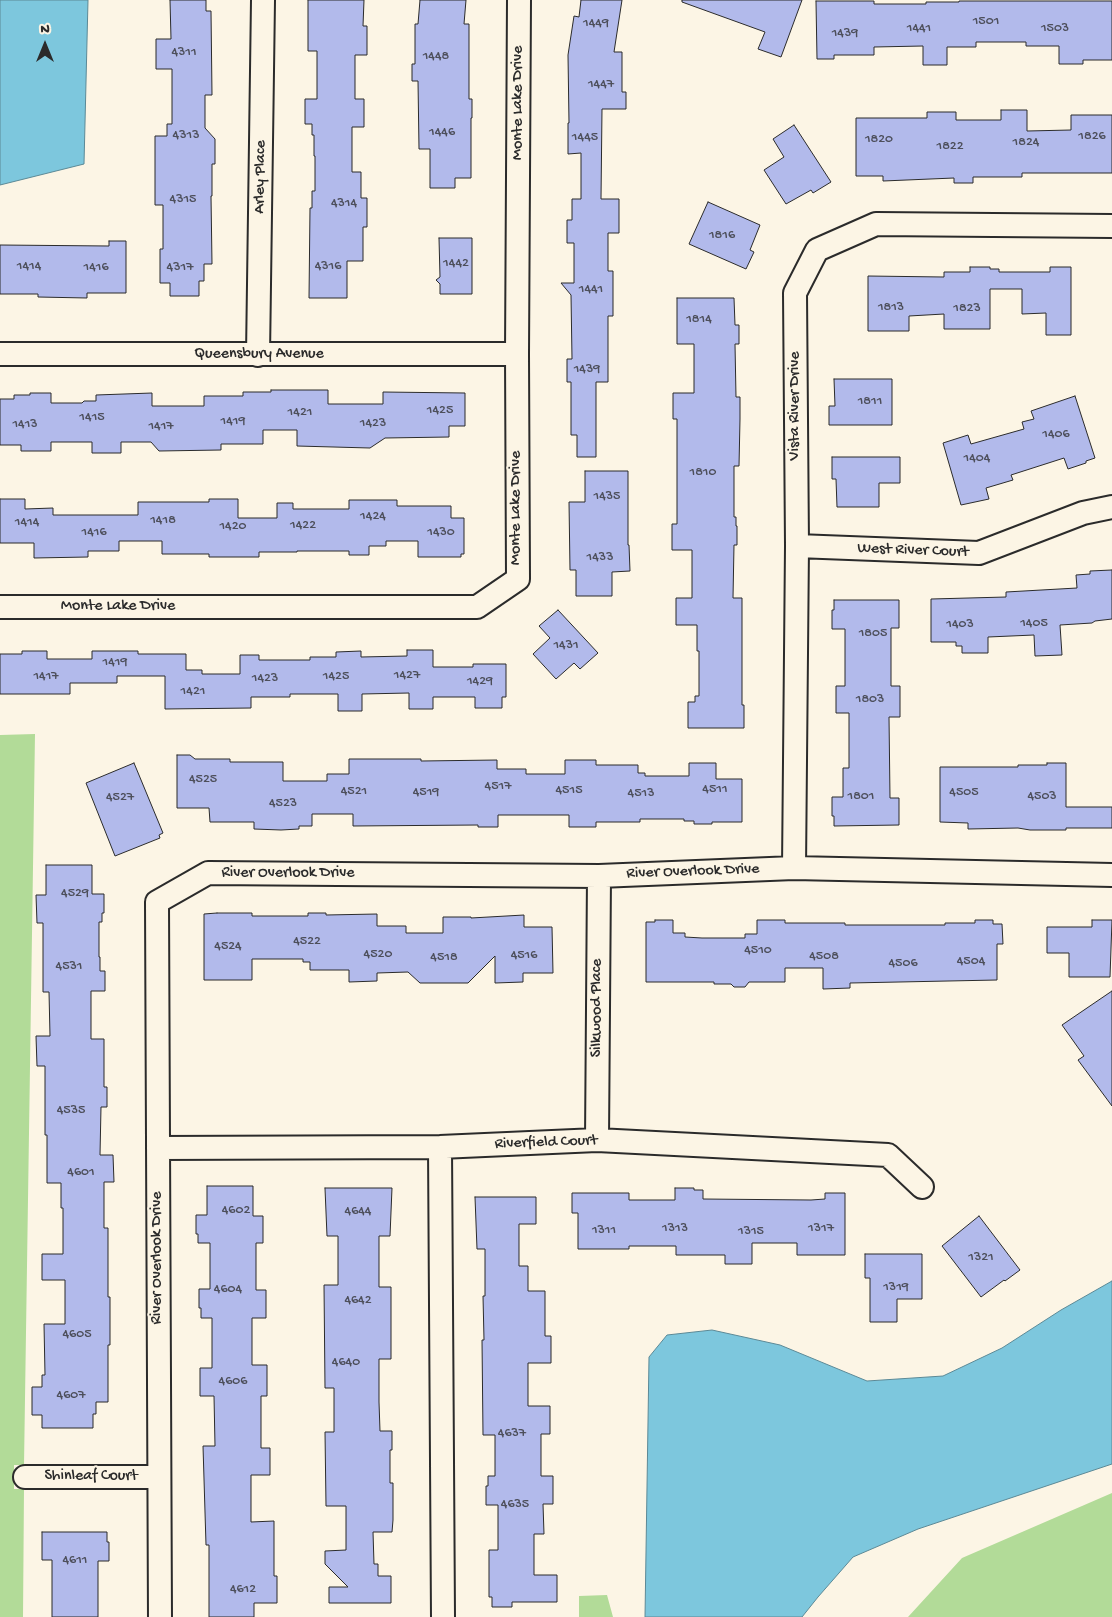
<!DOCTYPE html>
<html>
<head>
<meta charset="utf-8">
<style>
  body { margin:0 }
  #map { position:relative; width:1112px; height:1617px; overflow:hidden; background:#fcf5e5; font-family:"Gochi Hand",sans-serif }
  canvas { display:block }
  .north { position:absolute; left:20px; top:20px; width:50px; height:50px; -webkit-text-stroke:4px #fcf5e5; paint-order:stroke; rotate:0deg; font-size:14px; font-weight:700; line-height:20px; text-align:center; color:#2b2b2b }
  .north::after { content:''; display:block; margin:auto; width:18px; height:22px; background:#2b2b2b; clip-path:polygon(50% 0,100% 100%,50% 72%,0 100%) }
</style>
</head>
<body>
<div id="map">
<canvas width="1112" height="1617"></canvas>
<div class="north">N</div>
</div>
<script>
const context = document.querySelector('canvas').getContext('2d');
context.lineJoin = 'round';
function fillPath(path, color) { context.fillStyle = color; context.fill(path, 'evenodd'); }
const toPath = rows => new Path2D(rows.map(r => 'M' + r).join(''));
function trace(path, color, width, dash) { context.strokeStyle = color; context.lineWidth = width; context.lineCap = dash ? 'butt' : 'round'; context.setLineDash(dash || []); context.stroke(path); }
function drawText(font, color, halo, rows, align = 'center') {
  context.font = font + ' "Gochi Hand",sans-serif'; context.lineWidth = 4; context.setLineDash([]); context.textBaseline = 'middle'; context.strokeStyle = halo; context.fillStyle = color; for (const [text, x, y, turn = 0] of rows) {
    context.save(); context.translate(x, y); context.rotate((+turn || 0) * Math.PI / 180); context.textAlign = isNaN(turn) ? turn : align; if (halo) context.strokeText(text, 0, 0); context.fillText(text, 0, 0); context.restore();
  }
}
fillPath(toPath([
  [35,734,24,1465,14,1465,14,1489,24,1489,23,1617,0,1617,0,735],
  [1112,1493,1112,1617,908,1617,962,1558],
  [607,1595,613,1617,579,1617,579,1596]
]), '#b2db98');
const water = toPath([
  [0,0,88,0,84,164,0,185,0,0],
  [1112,1281,1112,1464,918,1529,853,1557,818,1597,802,1617,645,1617,649,1357,667,1335,712,1330,780,1345,867,1381,943,1376,1002,1348,1061,1310,1112,1281]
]);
fillPath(water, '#7dc7dd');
trace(water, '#5c8996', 1);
const building = toPath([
  [170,0,206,0,206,11,211,11,212,95,205,95,205,128,215,139,215,164,212,164,212,196,211,196,212,264,204,264,204,281,199,281,199,296,170,296,170,283,160,283,160,249,163,249,163,205,155,205,155,136,167,136,167,124,172,124,172,69,156,69,156,39,171,39,170,0],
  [308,0,364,0,363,26,367,26,367,55,355,55,355,99,364,99,364,127,352,127,352,172,361,172,361,198,367,198,367,227,363,227,363,261,347,261,347,298,309,298,310,208,312,208,312,191,315,191,315,156,314,156,314,135,312,135,312,124,305,124,305,99,317,99,317,51,308,51,308,0],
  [420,0,466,0,464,24,469,24,469,99,472,99,472,118,471,118,471,178,455,178,455,188,430,188,430,149,419,149,418,81,412,81,412,64,415,64,415,24,418,24,420,0],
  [581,0,622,0,614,52,622,52,622,92,626,92,626,109,602,109,601,199,619,199,619,233,608,233,608,271,613,271,613,316,608,316,608,382,596,382,596,457,577,457,577,435,571,435,571,382,567,382,567,359,572,359,571,295,561,283,574,283,574,243,567,243,567,220,572,220,572,199,581,199,581,153,568,154,568,123,569,123,568,55,574,16,579,17,581,0],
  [682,0,802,0,781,57,758,49,765,32,682,2,682,0],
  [816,1,874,1,874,4,926,4,926,2,959,2,959,1,1112,1,1112,60,1083,60,1083,64,1059,64,1059,46,1026,46,1026,42,976,42,976,47,947,47,947,65,923,65,923,46,874,47,874,55,834,55,834,59,817,59,816,1],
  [1001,110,1027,110,1027,131,1071,130,1071,115,1112,115,1112,173,1022,173,1022,177,973,177,973,183,954,183,954,178,883,181,883,176,856,176,856,118,927,118,927,112,956,112,956,120,1001,120,1001,110],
  [794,125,831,182,813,193,811,190,786,204,764,170,784,157,773,139,794,125],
  [708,202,760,225,750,250,754,252,746,269,689,244,708,202],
  [439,238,472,238,472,294,440,294,440,284,436,280,440,277,439,238],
  [109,241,126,241,126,293,87,293,87,298,38,297,38,294,0,294,0,245,109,246,109,241],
  [970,267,990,267,990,269,999,269,999,272,1050,272,1050,267,1071,267,1071,335,1046,335,1046,313,1022,314,1022,289,990,289,990,329,944,329,944,314,909,316,909,331,868,331,868,276,944,277,944,272,970,272,970,267],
  [677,298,734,298,735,325,739,325,739,344,735,344,736,397,740,397,740,419,739,466,734,466,734,517,736,517,736,526,737,526,737,545,734,545,733,598,742,598,742,705,744,705,744,728,688,728,688,702,695,702,695,696,699,696,699,651,697,651,697,625,676,625,676,598,692,598,692,550,672,550,672,524,677,524,677,419,673,419,673,393,694,393,694,344,677,344,677,298],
  [834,379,892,379,892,425,829,425,829,406,835,406,834,379],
  [271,390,328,390,328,404,383,404,383,392,465,393,465,426,449,426,449,437,385,438,370,448,297,446,297,430,263,430,263,444,221,444,221,450,159,451,151,442,121,442,121,453,92,453,92,442,51,442,51,451,21,451,21,445,0,445,0,399,14,399,14,395,30,395,30,393,51,393,51,403,82,403,84,401,96,401,96,395,152,393,152,406,204,406,204,396,243,396,243,392,271,392,271,390],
  [1075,396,1095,458,1086,461,1086,463,1068,469,1064,458,1011,475,1013,480,986,488,989,499,961,505,943,443,968,435,971,444,1024,429,1022,422,1034,419,1031,411,1075,396],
  [832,457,900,457,900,483,879,483,879,507,837,507,836,479,832,479,832,457],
  [585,471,628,471,628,545,629,545,630,571,612,572,612,596,576,596,576,570,570,570,569,502,585,502,585,471],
  [0,499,25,499,25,509,53,508,53,515,138,515,138,502,209,502,209,499,238,499,238,518,277,518,277,503,293,503,293,509,349,509,349,500,397,500,397,506,451,506,451,518,464,518,464,554,461,554,461,557,418,557,418,541,386,541,386,546,369,546,369,555,349,555,349,551,297,551,297,552,259,552,259,557,209,557,209,554,162,554,162,541,119,541,119,551,88,551,88,557,34,558,34,543,0,543,0,499],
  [1112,570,1112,619,1095,621,1092,623,1060,625,1062,655,1035,656,1034,635,988,637,988,653,962,653,962,646,956,646,956,642,931,642,931,599,1006,597,1006,592,1077,588,1076,575,1090,574,1090,571,1112,570],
  [834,600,899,600,899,628,891,628,891,686,900,686,900,717,889,717,890,798,899,798,899,825,834,826,834,816,832,816,832,797,843,797,843,768,849,768,849,713,836,713,836,686,845,686,845,629,832,629,832,610,834,610,834,600],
  [558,610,598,653,580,669,574,663,556,679,533,654,550,638,539,626,558,610],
  [407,650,433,650,433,667,473,667,473,664,506,664,506,697,502,697,502,708,475,708,475,697,433,697,433,709,409,709,409,693,362,694,362,711,338,711,338,694,290,694,290,697,251,697,251,708,165,709,165,676,117,676,117,683,70,683,70,694,0,694,0,654,22,654,22,651,47,651,47,659,92,659,92,651,138,651,138,654,186,654,186,670,202,670,202,674,240,674,240,655,259,655,259,660,310,660,310,657,336,657,336,652,361,651,361,657,407,656,407,650],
  [177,755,190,755,195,759,230,759,230,762,283,762,283,781,327,781,327,774,349,774,349,759,421,759,421,761,497,760,497,769,526,769,526,774,565,774,565,760,596,760,596,765,638,765,638,773,645,773,645,776,689,776,689,763,716,763,716,779,742,779,742,822,712,822,712,824,694,824,694,821,684,821,684,819,640,819,640,822,596,822,596,827,569,827,569,815,498,815,498,827,478,827,478,825,353,826,353,814,312,814,312,826,299,826,299,829,281,830,254,829,254,822,210,822,209,808,177,808,177,755],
  [134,763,163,833,159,835,160,838,115,856,86,783,134,763],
  [1047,763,1066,763,1066,807,1112,807,1112,828,1066,828,1066,830,1030,830,1018,828,968,829,968,823,940,822,940,767,1018,767,1018,765,1047,765,1047,763],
  [46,865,92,865,92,894,104,894,104,913,102,913,102,922,99,922,99,957,100,957,100,971,105,971,105,991,91,991,91,1039,104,1039,104,1087,107,1087,107,1107,101,1107,100,1155,113,1155,114,1182,104,1182,104,1228,108,1228,108,1297,110,1297,110,1345,108,1345,108,1402,96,1402,96,1414,93,1414,93,1428,42,1428,42,1415,32,1415,32,1387,42,1387,42,1375,45,1375,44,1324,65,1324,65,1280,42,1280,42,1254,63,1254,63,1208,61,1208,61,1183,47,1183,47,1135,45,1135,45,1066,37,1066,36,1036,50,1036,49,992,43,992,43,923,37,923,36,895,46,895,46,865],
  [217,913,252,913,252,916,308,916,308,913,326,913,326,915,377,914,377,926,406,926,406,933,443,933,443,917,471,917,471,918,524,915,524,927,552,927,553,973,523,973,523,982,495,983,495,956,468,983,420,983,408,972,377,973,377,981,349,982,349,970,310,970,310,962,303,962,303,959,252,959,252,980,204,980,204,914,217,913],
  [655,920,673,920,673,933,685,933,685,937,702,938,745,938,745,934,757,934,757,920,785,920,785,923,845,923,845,925,945,925,945,923,975,923,975,920,993,920,993,924,1002,924,1003,944,997,944,997,980,850,983,850,988,823,989,823,968,785,968,785,982,749,982,745,987,734,987,731,984,714,984,714,982,646,982,646,922,655,922,655,920],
  [1092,920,1112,920,1110,977,1069,977,1069,953,1047,953,1047,927,1092,927,1092,920],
  [1112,991,1112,1106,1078,1060,1084,1056,1062,1025,1112,991],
  [207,1186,253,1186,253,1216,263,1216,263,1243,256,1243,256,1290,266,1290,266,1318,252,1318,252,1365,267,1365,267,1396,261,1396,261,1448,270,1448,270,1475,251,1475,251,1522,274,1521,274,1576,277,1576,277,1603,254,1603,254,1617,209,1617,209,1545,206,1545,203,1446,215,1446,214,1396,200,1396,200,1368,212,1368,212,1318,201,1318,201,1308,199,1308,199,1289,210,1289,210,1243,198,1243,198,1234,196,1234,196,1215,207,1215,207,1186],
  [325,1188,392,1188,390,1236,379,1236,379,1287,391,1287,391,1359,379,1359,379,1402,380,1431,392,1431,392,1450,390,1450,390,1483,393,1483,393,1520,392,1532,373,1532,374,1564,378,1564,378,1576,391,1576,391,1603,329,1603,329,1587,348,1587,325,1564,325,1551,346,1550,346,1506,326,1506,325,1432,334,1432,334,1388,325,1388,324,1285,338,1285,338,1236,327,1236,325,1188],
  [675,1188,694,1188,694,1190,703,1190,703,1199,811,1200,825,1199,825,1193,845,1193,845,1255,797,1255,797,1243,752,1243,752,1264,725,1264,725,1255,676,1255,676,1246,629,1246,629,1249,578,1249,578,1213,572,1213,572,1193,629,1193,629,1200,675,1200,675,1188],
  [475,1197,536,1197,536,1224,519,1224,519,1266,528,1266,528,1291,545,1291,545,1336,551,1336,551,1363,528,1363,528,1406,550,1406,550,1434,541,1434,541,1476,553,1476,553,1504,543,1504,544,1534,534,1534,534,1575,557,1575,557,1602,512,1602,512,1607,492,1607,492,1597,489,1597,489,1550,498,1550,498,1505,486,1505,486,1486,488,1486,488,1476,495,1476,495,1435,483,1435,482,1340,484,1340,483,1296,485,1296,485,1249,477,1249,475,1197],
  [979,1216,1020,1270,1005,1281,1004,1280,981,1297,942,1246,979,1216],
  [865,1254,922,1254,922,1299,897,1299,897,1322,870,1322,870,1278,865,1278,865,1254],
  [42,1532,107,1532,107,1542,109,1542,109,1561,98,1561,98,1617,52,1617,52,1560,42,1560,42,1532]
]);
fillPath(building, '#b2baeb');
trace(building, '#2b2b2b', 1);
const minor = toPath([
  [0,354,517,354],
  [258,355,263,0],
  [797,546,979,553,1083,513,1112,507],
  [0,607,477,607,518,579,517,354,519,0],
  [794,868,797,546,795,293,817,250,876,224,1112,226],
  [597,1140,599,876],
  [440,1147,443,1617],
  [158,1148,440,1147,597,1140,888,1155,922,1187],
  [25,1477,158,1477],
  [160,1617,157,902,208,873,599,876,794,868,1112,875]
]);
trace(minor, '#2b2b2b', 26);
trace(minor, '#fcf5e5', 22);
drawText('14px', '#4d4f5b', null, [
  ["1501",986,22],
  ["1449",596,24],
  ["1441",919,29],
  ["1503",1055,29],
  ["1439",845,34],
  ["4311",184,53],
  ["1448",436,57],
  ["1447",601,85],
  ["1446",442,133],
  ["4313",186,136],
  ["1826",1092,137],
  ["1445",585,138],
  ["1820",879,140],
  ["1824",1026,143],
  ["1822",950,147],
  ["4315",183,200],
  ["4314",344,204],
  ["1816",722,236],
  ["1442",456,264],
  ["1414",29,267],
  ["4316",328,267],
  ["1416",96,268],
  ["4317",180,268],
  ["1441",591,290],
  ["1813",891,308],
  ["1823",967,309],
  ["1814",699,320],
  ["1439",587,370],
  ["1811",870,402],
  ["1425",440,411],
  ["1421",300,413],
  ["1415",92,418],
  ["1419",233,422],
  ["1423",373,424],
  ["1413",25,425],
  ["1417",161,427],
  ["1406",1056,435],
  ["1404",977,459],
  ["1810",703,473],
  ["1435",607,497],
  ["1424",373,517],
  ["1418",163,521],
  ["1414",27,523],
  ["1422",303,526],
  ["1420",233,527],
  ["1416",94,533],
  ["1430",441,533],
  ["1433",600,558],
  ["1405",1034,624],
  ["1403",960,625],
  ["1805",873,634],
  ["1431",566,646],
  ["1419",115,663],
  ["1427",407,676],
  ["1417",46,677],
  ["1425",336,677],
  ["1423",265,679],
  ["1429",480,682],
  ["1421",193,692],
  ["1803",870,700],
  ["4525",203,780],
  ["4517",498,787],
  ["4511",715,790],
  ["4515",569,791],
  ["4521",354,792],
  ["4519",426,793],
  ["4505",964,793],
  ["4513",641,794],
  ["1801",861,797],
  ["4503",1042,797],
  ["4527",120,798],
  ["4523",283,804],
  ["4529",75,894],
  ["4522",307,942],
  ["4524",228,947],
  ["4510",758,951],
  ["4520",378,955],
  ["4516",524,956],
  ["4508",824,957],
  ["4518",444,958],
  ["4504",971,962],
  ["4506",903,964],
  ["4531",69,967],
  ["4535",71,1111],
  ["4601",81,1173],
  ["4602",236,1211],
  ["4644",358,1212],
  ["1313",675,1229],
  ["1317",821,1229],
  ["1311",604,1231],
  ["1315",751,1232],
  ["1321",981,1258],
  ["1319",896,1288],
  ["4604",228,1290],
  ["4642",358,1301],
  ["4605",77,1335],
  ["4640",346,1363],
  ["4606",233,1382],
  ["4607",71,1396],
  ["4637",512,1434],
  ["4635",515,1505],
  ["4611",75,1561],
  ["4612",243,1590]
]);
drawText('16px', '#2b2b2b', '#fcf5e5', [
  ["Monte Lake Drive",519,103,-90],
  ["Arley Place",261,177,-89],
  ["Queensbury Avenue",259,355],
  ["Vista River Drive",796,406,-90],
  ["Monte Lake Drive",517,508,-90],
  ["West River Court",913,551,2],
  ["Monte Lake Drive",118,607],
  ["River Overlook Drive",693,872,-2],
  ["River Overlook Drive",288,874],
  ["Silkwood Place",598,1008,-90],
  ["Riverfield Court",546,1143,-2],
  ["River Overlook Drive",158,1258,-90],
  ["Shinleaf Court",91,1477]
]);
</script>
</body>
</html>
